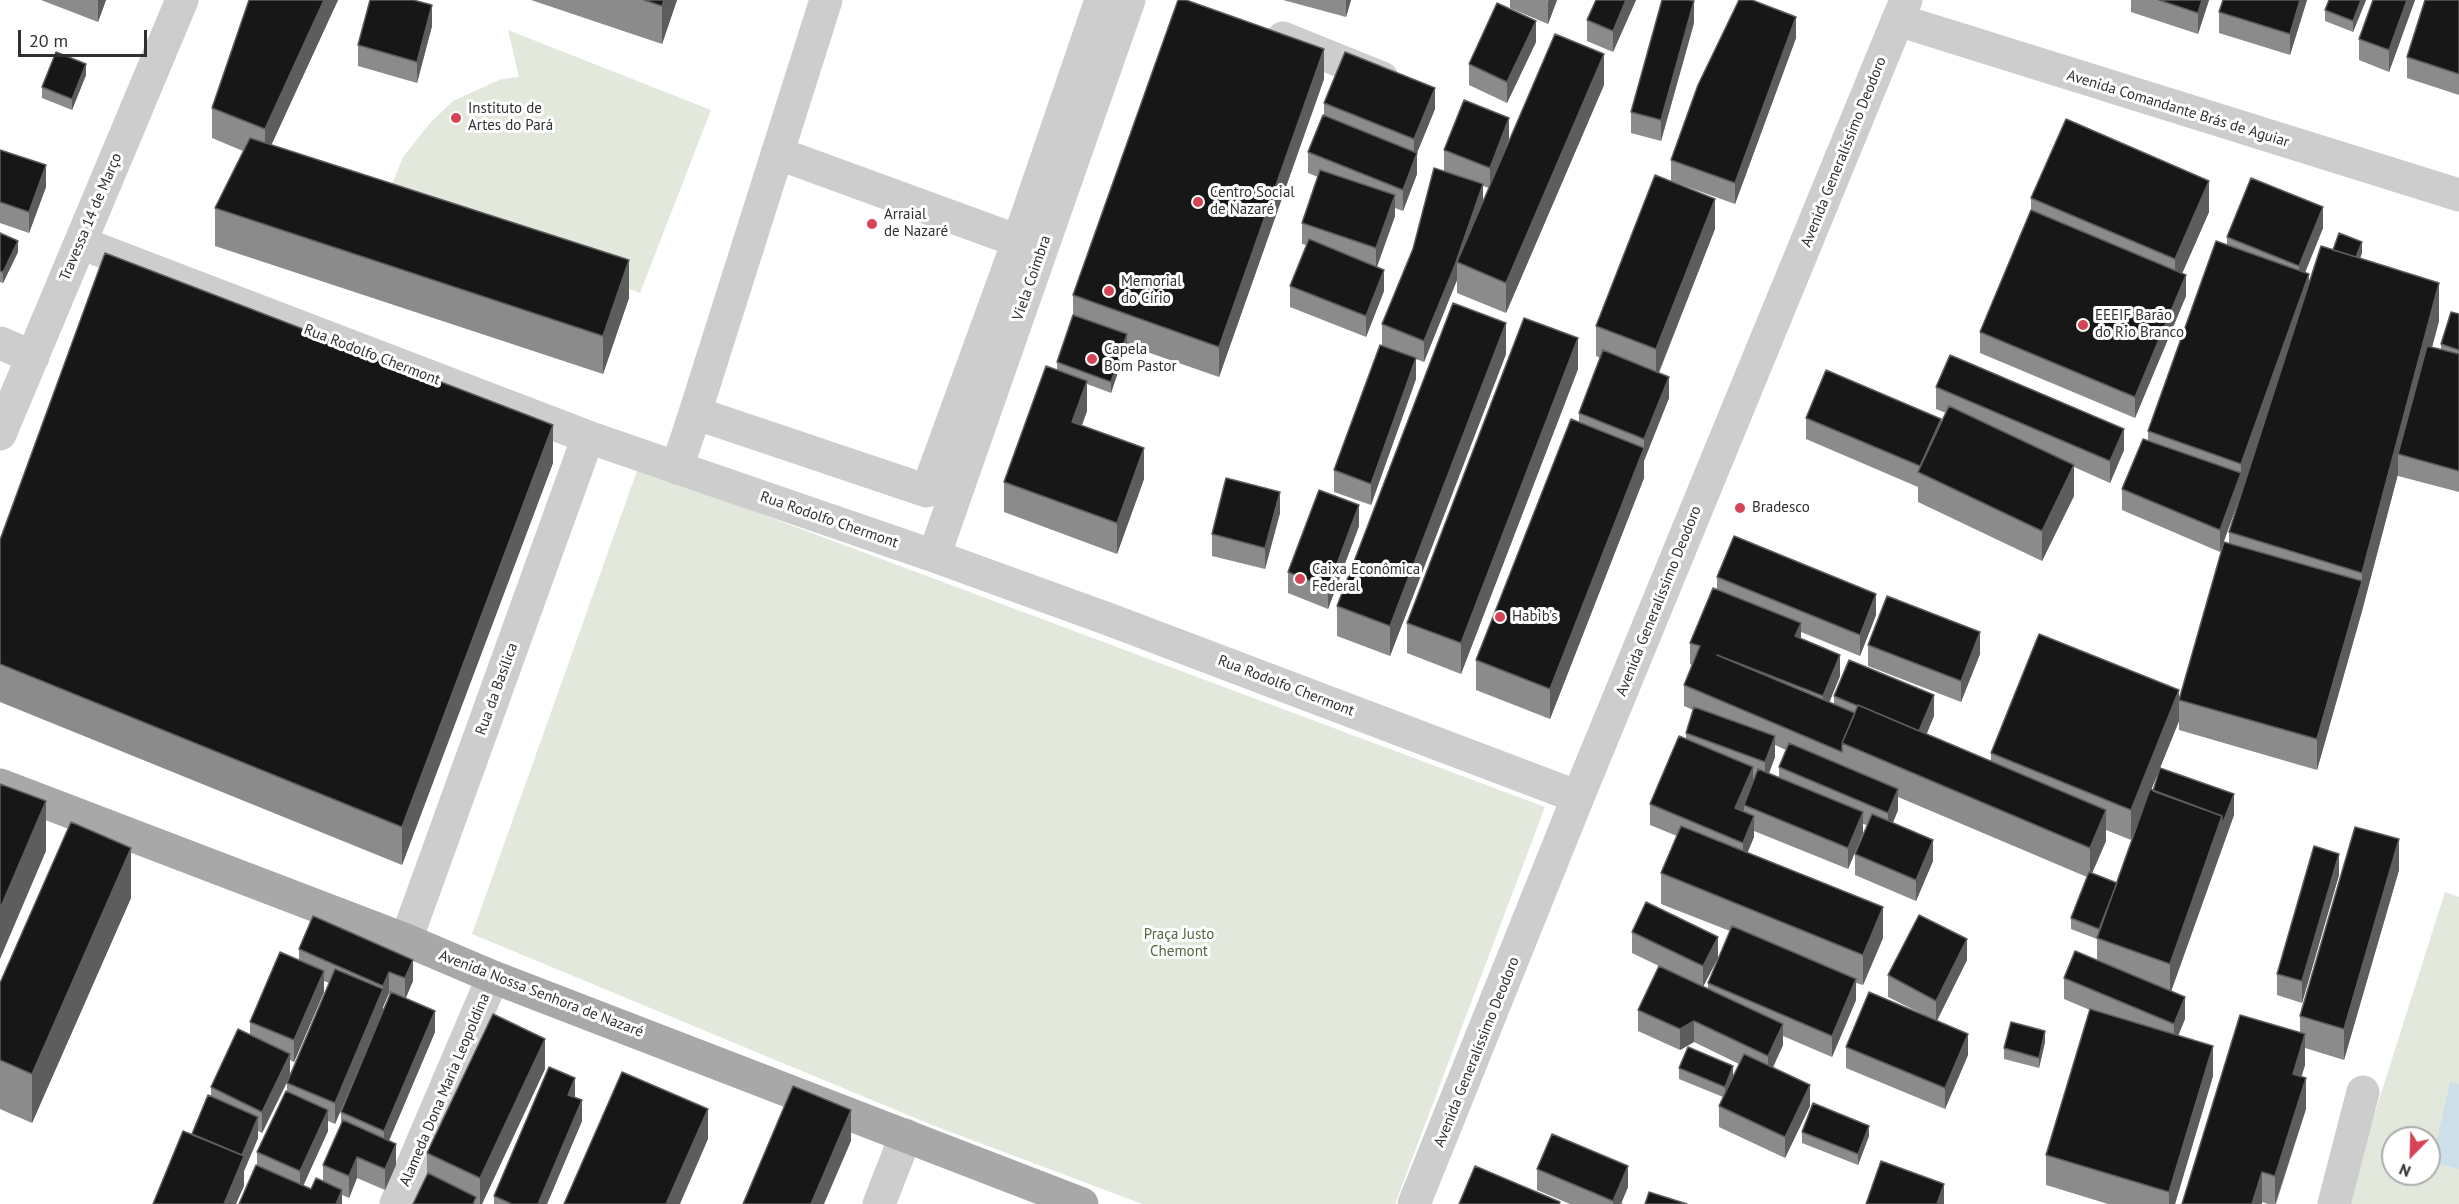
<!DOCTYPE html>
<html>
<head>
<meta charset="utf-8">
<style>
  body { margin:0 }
  #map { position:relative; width:2459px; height:1204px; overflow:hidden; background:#fff; font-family:"PT Sans",sans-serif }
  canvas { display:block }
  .north { position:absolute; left:2381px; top:1126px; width:60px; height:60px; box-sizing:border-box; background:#fff; border:2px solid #acacac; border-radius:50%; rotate:203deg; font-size:16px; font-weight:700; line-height:24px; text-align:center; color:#303030 }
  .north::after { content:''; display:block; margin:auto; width:21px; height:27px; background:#d64354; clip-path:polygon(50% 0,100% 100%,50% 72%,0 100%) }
  .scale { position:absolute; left:18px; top:30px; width:129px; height:27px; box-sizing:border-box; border:3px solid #303030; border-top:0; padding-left:8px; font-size:18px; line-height:21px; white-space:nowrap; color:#303030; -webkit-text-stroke:4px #fff; paint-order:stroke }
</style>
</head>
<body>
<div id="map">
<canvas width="2459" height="1204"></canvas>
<div class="north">N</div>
<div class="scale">20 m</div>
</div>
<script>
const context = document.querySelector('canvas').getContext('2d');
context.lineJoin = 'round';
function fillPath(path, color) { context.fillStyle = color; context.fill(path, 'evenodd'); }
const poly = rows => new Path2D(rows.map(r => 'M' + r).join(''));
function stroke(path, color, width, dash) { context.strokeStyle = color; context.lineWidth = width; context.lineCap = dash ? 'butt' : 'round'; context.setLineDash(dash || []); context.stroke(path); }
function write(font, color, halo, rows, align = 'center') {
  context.font = font + ' "PT Sans",sans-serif'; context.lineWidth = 6; context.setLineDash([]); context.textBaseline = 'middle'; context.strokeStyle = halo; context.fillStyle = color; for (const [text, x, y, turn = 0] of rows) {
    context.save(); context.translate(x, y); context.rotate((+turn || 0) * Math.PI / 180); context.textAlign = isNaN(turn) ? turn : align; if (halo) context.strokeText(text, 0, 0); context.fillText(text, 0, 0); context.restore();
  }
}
fillPath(poly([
  [508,30,711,110,640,293,582,271,384,204,403,157,430,123,453,101,501,79,519,77],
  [638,468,1545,807,1395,1204,1142,1204,932,1125,472,934],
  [2445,892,2459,897,2459,1204,2346,1204],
  [2393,1138,2429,1138,2429,1174,2393,1174]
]), '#e3e8dc');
fillPath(poly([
  [2450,1082,2459,1084,2459,1169,2432,1162]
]), '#cddfe9');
stroke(poly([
  [1898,20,2459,195],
  [1283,38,1382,78],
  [777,153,1040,249],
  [81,243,588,437,934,556,1108,619,1578,797],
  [0,343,33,357],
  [695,413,826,0],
  [0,434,182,0],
  [677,468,695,413,927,491,1018,242,1101,0],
  [934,556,1129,0],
  [406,940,588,437],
  [396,1204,493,977],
  [879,1204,906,1135],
  [1414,1204,1578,797,1906,0],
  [2334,1204,2363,1092]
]), '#cdcdcd', 33);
stroke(poly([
  [0,785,406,940,493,977,1082,1204]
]), '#a8a8a8', 33);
fillPath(poly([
  [41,0,106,0,98,22],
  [249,0,338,0,271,145,629,298,603,374,215,246,215,208,243,151,212,138,212,108],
  [531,0,677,0,662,44],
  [1283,0,1351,0,1346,17],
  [1510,0,1557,0,1548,24,1510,8],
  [1596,0,1636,0,1613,52,1587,41,1587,20],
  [2131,0,2209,0,2198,34,2131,12],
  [2307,0,2290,55,2219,33,2219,12],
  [2329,0,2366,0,2353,32,2325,21,2325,10],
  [2373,0,2415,0,2389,72,2359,60,2359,39],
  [2459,0,2459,95,2407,78,2407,57],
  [1694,23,1661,141,1631,133,1631,112],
  [432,26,417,83,358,66,358,45],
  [1796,38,1735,204,1671,181,1671,160],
  [1536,42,1507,103,1469,85,1469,64],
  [86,75,72,110,42,98,42,87],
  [1324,79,1219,377,1127,345,1111,393,1087,384,1087,411,1082,425,1144,479,1117,554,1004,512,1004,482,1057,370,1057,362,1073,315,1073,295],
  [1604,85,1506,313,1457,293,1457,280,1424,362,1416,359,1416,379,1371,505,1334,492,1334,470,1382,345,1382,324,1444,171,1444,150,1509,139,1500,163],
  [1483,186,1489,188,1483,203],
  [1324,103,1435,109,1417,153,1417,174,1403,211,1395,208,1395,216,1377,267,1384,291,1366,337,1290,307,1290,286,1306,245,1302,244,1302,223,1318,177,1308,173,1308,152,1324,116],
  [0,150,46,187,29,233,0,223],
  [2031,198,2209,212,2182,273,2186,296,2135,418,1980,353,1980,332,2031,210],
  [2323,228,2305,273,2309,285,2333,250,2362,253,2360,258,2439,321,2432,347,2441,350,2441,344,2459,314,2459,492,2398,476,2398,474,2362,611,2317,770,2179,730,2179,721,2151,790,2234,815,2171,992,2185,1019,2178,1035,2213,1076,2175,1204,2108,1204,2046,1185,2046,1155,2090,1010,2064,999,2064,978,2097,960,2097,939,2071,929,2071,918,2087,877,1898,797,1898,810,1893,823,1933,861,1916,901,1855,875,1855,854,1867,825,1863,824,1863,833,1848,869,1754,831,1754,837,1747,852,1883,938,1863,985,1856,983,1856,1000,1832,1057,1783,1036,1783,1045,1773,1068,1810,1106,1785,1158,1719,1127,1719,1106,1723,1097,1679,1079,1679,1068,1733,1076,1739,1064,1694,1042,1680,1050,1638,1031,1638,1010,1659,966,1632,953,1632,932,1718,958,1703,986,1708,988,1708,983,1730,931,1661,904,1661,873,1677,836,1650,825,1650,804,1686,739,1686,733,1693,710,1684,706,1684,685,1692,665,1690,664,1690,643,1717,589,1717,577,1876,615,1860,656,1801,632,1801,639,1840,676,1829,702,1834,704,1834,696,1934,716,1926,734,1991,762,1991,753,2179,699,2229,543,2229,532,2244,485,2220,552,2122,510,2122,489,2148,441,2148,431,2227,245,2227,237],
  [1775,745,1786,750,1779,767,1779,778,1769,774,1775,757],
  [2138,822,2117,883,2092,873,2106,841,2106,830,2131,840],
  [1715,229,1659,373,1669,398,1644,460,1644,478,1550,719,1476,690,1476,660,1579,422,1579,413,1600,358,1596,356,1596,326],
  [0,233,18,252,3,283,0,282],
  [1506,354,1390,656,1337,636,1337,606],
  [1578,369,1461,674,1407,653,1407,623],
  [1936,387,2124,450,2110,483,2074,467,2074,496,2042,561,1918,502,1918,487,1806,439,1806,418,1941,424,1946,413,1936,409],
  [553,463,402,865,0,702,0,540],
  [1280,513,1265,569,1212,556,1212,534],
  [1359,526,1328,609,1288,593,1288,572],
  [1868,645,1980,654,1961,702,1868,666],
  [2399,870,2344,1060,2305,1048,2305,1065,2301,1077,2306,1109,2276,1204,2268,1204,2262,1202,2262,1204,2182,1204,2300,1033,2300,1016],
  [2339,875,2302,1003,2277,995,2277,974],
  [131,898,32,1123,0,1109,0,983],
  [313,916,413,981,405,998,435,1032,389,1141,396,1165,385,1190,357,1178,349,1198,342,1195,342,1204,257,1166,257,1152,287,1091,287,1083,262,1133,258,1131,258,1138,244,1171,244,1186,192,1134,211,1096,211,1087,250,1034,250,1022,299,960,299,949],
  [324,981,329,983,290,1074,290,1060,294,1062,324,992],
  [389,993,390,994,341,1112,341,1125,323,1165,323,1181,311,1189,303,1185,328,1131,328,1121,335,1124,383,1011,383,1007],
  [1967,960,1937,1021,1968,1055,1945,1109,1846,1068,1846,1047,1922,1014,1888,997,1888,975],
  [2045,1042,2039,1068,2004,1059,2004,1048],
  [545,1069,482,1204,413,1204,427,1174,427,1153],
  [575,1098,582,1121,547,1204,494,1204,494,1196],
  [1802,1132,1869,1136,1858,1165,1802,1143],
  [1537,1169,1628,1187,1621,1203,1624,1204,1570,1204,1537,1190]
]), '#8b8b8b');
fillPath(poly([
  [98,0,106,0,98,22],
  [324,0,338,0,265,159,265,129],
  [664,0,677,0,662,44,662,6],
  [1346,0,1351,0,1346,17],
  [1549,0,1557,0,1548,24,1548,2],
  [1626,0,1636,0,1613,52,1613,31],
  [2202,0,2209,0,2198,34,2198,13],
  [2300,0,2307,0,2290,55,2290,34],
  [2361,0,2366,0,2353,32,2353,21],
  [2407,0,2415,0,2389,72,2389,50],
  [1694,1,1694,23,1661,141,1661,120],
  [432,5,432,26,417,83,417,62],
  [1796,17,1796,38,1735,204,1735,183],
  [1536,21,1536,42,1507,103,1507,82],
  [1324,49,1324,79,1219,377,1219,347],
  [1604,54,1604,85,1506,313,1506,283],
  [86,64,86,75,72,110,72,99],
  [1435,88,1435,109,1414,160,1414,139],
  [1509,118,1509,139,1490,189,1490,168],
  [1417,153,1417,174,1403,211,1403,190],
  [46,165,46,187,29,233,29,212],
  [2209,181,2209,212,2175,290,2175,259],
  [1483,184,1483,205,1457,262,1457,280,1424,362,1424,341],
  [1395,195,1395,216,1376,269,1376,248],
  [1715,199,1715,229,1656,379,1656,349],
  [2323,207,2323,228,2299,287,2299,266],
  [18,241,18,252,3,283,3,272],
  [2362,242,2362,253,2348,289,2348,278],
  [629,260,629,298,603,374,603,336],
  [1384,270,1384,291,1366,337,1366,316],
  [2309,274,2309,305,2241,494,2241,464],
  [2186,275,2186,296,2135,418,2135,397],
  [2439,283,2439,321,2403,456,2398,454,2398,474,2362,611,2317,770,2317,739,2362,581,2362,573],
  [1506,323,1506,354,1390,656,1390,626],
  [1127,334,1127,345,1111,393,1111,382],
  [1578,338,1578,369,1461,674,1461,643],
  [1416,358,1416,379,1371,505,1371,484],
  [1669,377,1669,398,1644,461,1644,439],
  [1087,381,1087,411,1072,452,1072,422],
  [1941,419,1941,440,1920,466],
  [553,425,553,463,402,865,402,827],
  [2124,429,2124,450,2110,483,2110,461],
  [1144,448,1144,479,1117,554,1117,523],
  [1644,448,1644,478,1550,719,1550,689],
  [2074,465,2074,496,2042,561,2042,531],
  [2241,473,2241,494,2220,552,2220,530],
  [1280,492,1280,513,1265,569,1265,548],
  [1359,505,1359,526,1328,609,1328,588],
  [1876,594,1876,615,1860,656,1860,635],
  [1801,623,1801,644,1795,636],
  [1980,632,1980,654,1961,702,1961,681],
  [1840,655,1840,676,1823,718,1823,696],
  [2179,690,2179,721,2131,840,2131,810],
  [1934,695,1934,716,1919,753,1919,732],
  [1775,736,1775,757,1765,783,1765,762],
  [1753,767,1753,788,1744,805,1744,810,1735,829,1735,808],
  [1898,789,1898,810,1888,834,1888,813],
  [2234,794,2234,815,2170,994,2170,964,2222,816],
  [46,801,46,851,0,959,0,909],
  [2106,810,2106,841,2090,878,2090,848],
  [1863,812,1863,833,1848,869,1848,848],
  [1754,816,1754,837,1743,864,1743,843],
  [2399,839,2399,870,2344,1060,2344,1029],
  [1933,840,1933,861,1916,901,1916,880],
  [131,848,131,898,32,1123,32,1074],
  [2339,854,2339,875,2302,1003,2302,981],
  [1883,907,1883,938,1863,985,1863,955],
  [1718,937,1718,958,1703,987,1703,966],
  [1967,939,1967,960,1936,1022,1936,1001],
  [413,960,413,981,405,1000,405,978],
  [324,971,324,992,294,1062,294,1040],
  [389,972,389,993,383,1007,383,986],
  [1856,979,1856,1000,1832,1057,1832,1036],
  [383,989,383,1011,335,1124,335,1103],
  [2185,997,2185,1019,2174,1046,2174,1024],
  [435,1011,435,1032,384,1152,384,1131],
  [1694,1021,1694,1042,1680,1050,1680,1029],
  [1783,1024,1783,1045,1768,1077,1768,1056],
  [2045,1031,2045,1042,2039,1068,2039,1058],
  [1968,1034,1968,1055,1945,1109,1945,1088],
  [2305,1034,2305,1065,2293,1105,2293,1074],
  [545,1039,545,1069,482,1204,480,1204,480,1178],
  [2213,1046,2213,1076,2175,1204,2169,1204,2169,1192],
  [290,1054,290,1075,262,1133,262,1112],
  [1733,1066,1733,1077,1725,1098,1725,1087],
  [575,1078,575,1099,568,1095],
  [2306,1078,2306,1109,2275,1204,2275,1176],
  [1810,1085,1810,1106,1785,1158,1785,1137],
  [582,1100,582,1121,547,1204,538,1204],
  [708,1109,708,1139,680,1204,666,1204],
  [328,1110,328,1131,300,1193,300,1171],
  [851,1110,851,1141,824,1204,811,1204],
  [258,1117,258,1138,244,1171,244,1186,236,1204,224,1204,241,1157],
  [1869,1126,1869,1136,1858,1165,1858,1154],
  [396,1144,396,1165,385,1190,385,1169],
  [357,1157,357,1178,349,1198,349,1176],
  [1628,1166,1628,1187,1621,1204,1613,1204,1613,1201],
  [2262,1172,2262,1204,2252,1204],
  [1944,1184,1944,1204,1937,1204],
  [342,1190,342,1204,336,1204]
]), '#5d5d5d');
const building = poly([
  [249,0,324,0,265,129,212,108,249,0],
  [370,0,413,0,432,5,417,62,358,45,370,0],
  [644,0,664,0,662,6,644,0],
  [1178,0,1186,0,1324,49,1219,347,1073,295,1178,0],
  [1596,0,1626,0,1613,31,1587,20,1596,0],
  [1662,0,1689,0,1694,1,1661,120,1631,112,1662,0],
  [1739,0,1752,0,1796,17,1735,183,1671,160,1698,85,1739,0],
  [2159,0,2202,0,2198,13,2159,0],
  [2223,0,2300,0,2290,34,2219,12,2223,0],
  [2329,0,2361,0,2353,21,2325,10,2329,0],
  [2373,0,2407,0,2389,50,2359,39,2373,0],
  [2425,0,2459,0,2459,74,2407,57,2425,0],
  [1497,3,1536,21,1507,82,1469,64,1497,3],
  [1555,34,1604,54,1506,283,1457,262,1555,34],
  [56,52,86,64,72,99,42,87,56,52],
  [1345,52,1435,88,1414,139,1324,103,1345,52],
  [1464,100,1509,118,1490,168,1444,150,1464,100],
  [1323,115,1417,153,1403,190,1308,152,1323,115],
  [2066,119,2209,181,2175,259,2031,198,2066,119],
  [250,138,629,260,603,336,215,208,250,138],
  [0,150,46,165,29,212,0,202,0,150],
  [1434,168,1483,184,1455,265,1424,341,1382,324,1413,249,1434,168],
  [1320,170,1395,195,1376,248,1302,223,1320,170],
  [1655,175,1715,199,1656,349,1596,326,1655,175],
  [2251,178,2323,207,2299,266,2227,237,2251,178],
  [2031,210,2186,275,2135,397,1980,332,2031,210],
  [0,233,18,241,3,272,0,271,0,233],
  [2339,233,2362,242,2356,257,2333,250,2339,233],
  [1309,239,1384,270,1366,316,1290,286,1309,239],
  [2216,241,2309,274,2241,464,2148,431,2216,241],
  [2321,246,2439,283,2362,573,2229,532,2321,246],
  [105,253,553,425,402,827,0,664,0,540,105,253],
  [1453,303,1506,323,1390,626,1337,606,1453,303],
  [2451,312,2459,314,2459,350,2441,344,2451,312],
  [1073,315,1127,334,1111,382,1057,362,1073,315],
  [1524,318,1578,338,1461,643,1407,623,1524,318],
  [1380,345,1416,358,1371,484,1334,470,1380,345],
  [2427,346,2459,354,2459,471,2398,454,2427,346],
  [1603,350,1669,377,1644,439,1579,413,1603,350],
  [1950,355,2124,429,2110,461,1936,387,1950,355],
  [1046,366,1087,381,1072,422,1144,448,1117,523,1004,482,1046,366],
  [1826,370,1941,419,1920,466,1806,418,1826,370],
  [1949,406,2074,465,2042,531,1918,472,1949,406],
  [1571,419,1644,448,1550,689,1476,660,1571,419],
  [2143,439,2241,473,2220,530,2122,489,2143,439],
  [1226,478,1280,492,1265,548,1212,534,1226,478],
  [1319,490,1359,505,1328,588,1288,572,1319,490],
  [1734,536,1876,594,1860,635,1717,577,1734,536],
  [2224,542,2362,581,2317,739,2179,700,2224,542],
  [1713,588,1801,623,1795,636,1840,655,1823,696,1717,655,1855,713,1842,743,1842,752,1684,685,1700,646,1690,643,1713,588],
  [1887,596,1980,632,1961,681,1868,645,1887,596],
  [2039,634,2179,690,2131,810,1991,753,2039,634],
  [1849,660,1934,695,1919,731,1858,705,1858,706,1834,696,1849,660],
  [1858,705,2106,810,2090,848,1842,743,1858,705],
  [1694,707,1775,736,1765,762,1686,733,1694,707],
  [1679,736,1753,767,1735,808,1754,816,1743,843,1650,804,1679,736],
  [1789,743,1898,789,1888,813,1779,767,1789,743],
  [2160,768,2234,794,2222,825,2222,816,2153,791,2160,768],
  [1758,769,1863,812,1848,848,1744,805,1758,769],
  [0,784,46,801,0,909,0,784],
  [2150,789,2222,816,2170,964,2097,938,2150,789],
  [1872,814,1933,840,1916,880,1855,854,1872,814],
  [71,822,131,848,32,1074,0,1060,0,983,71,822],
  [1681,826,1883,907,1863,955,1661,873,1681,826],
  [2355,827,2399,839,2344,1029,2300,1016,2355,827],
  [2314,846,2339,854,2302,981,2277,974,2314,846],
  [2089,872,2117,883,2099,929,2071,918,2089,872],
  [1646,902,1718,937,1703,966,1632,932,1646,902],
  [1919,915,1967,939,1936,1001,1888,975,1919,915],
  [313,916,413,960,405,978,389,972,383,986,299,949,313,916],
  [1732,926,1856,979,1832,1036,1708,983,1732,926],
  [2075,951,2185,997,2174,1024,2064,978,2075,951],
  [280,952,324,971,294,1040,250,1022,280,952],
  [1659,966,1783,1024,1768,1056,1694,1021,1680,1029,1638,1010,1659,966],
  [335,969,383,989,335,1103,287,1083,335,969],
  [391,992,435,1011,384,1131,341,1112,391,992],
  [1869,992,1968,1034,1945,1088,1846,1047,1869,992],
  [2090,1009,2213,1046,2169,1192,2046,1155,2090,1009],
  [493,1014,545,1039,480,1178,427,1153,493,1014],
  [2240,1015,2305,1034,2293,1074,2306,1078,2275,1176,2262,1172,2252,1204,2182,1204,2240,1015],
  [2011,1022,2045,1031,2039,1058,2004,1048,2011,1022],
  [238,1029,290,1054,262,1112,211,1087,238,1029],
  [1688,1047,1733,1066,1725,1087,1679,1068,1688,1047],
  [1744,1054,1810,1085,1785,1137,1719,1106,1744,1054],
  [549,1067,575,1078,568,1095,582,1100,538,1204,512,1204,494,1196,549,1067],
  [622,1072,708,1109,666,1204,564,1204,622,1072],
  [793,1086,851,1110,811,1204,743,1204,793,1086],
  [286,1091,328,1110,300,1171,257,1152,286,1091],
  [208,1095,258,1117,242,1155,192,1134,208,1095],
  [1813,1103,1869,1126,1858,1154,1802,1132,1813,1103],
  [343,1120,396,1144,385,1169,357,1157,349,1176,323,1165,343,1120],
  [183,1131,244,1156,224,1204,153,1204,183,1131],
  [1552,1134,1628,1166,1613,1201,1537,1169,1552,1134],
  [1881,1161,1944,1184,1937,1204,1866,1204,1881,1161],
  [256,1165,311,1189,316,1178,342,1190,336,1204,239,1204,256,1165],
  [1475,1166,1560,1202,1559,1204,1459,1204,1475,1166],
  [428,1173,476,1197,473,1204,413,1204,428,1173],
  [1649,1192,1687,1204,1645,1204,1649,1192]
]);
fillPath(building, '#171717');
stroke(building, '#5d5d5d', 1.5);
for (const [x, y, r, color] of [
  [456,118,6,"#d64354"],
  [1198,202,6,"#d64354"],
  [872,224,6,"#d64354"],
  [1109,291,6,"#d64354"],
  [2083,325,6,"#d64354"],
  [1092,359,6,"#d64354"],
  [1740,508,6,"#d64354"],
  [1300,579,6,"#d64354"],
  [1500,617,6,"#d64354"]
]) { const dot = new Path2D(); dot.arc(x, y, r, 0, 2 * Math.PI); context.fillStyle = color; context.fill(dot); stroke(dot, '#fff', 2); }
write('15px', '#303030', '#fff', [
  ["Instituto de",468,109],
  ["Artes do Pará",468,126],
  ["Centro Social",1210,193],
  ["de Nazaré",1210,210],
  ["Arraial",884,215],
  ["de Nazaré",884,232],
  ["Memorial",1121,282],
  ["do Cirio",1121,299],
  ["EEEIF Barão",2095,316],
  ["do Rio Branco",2095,333],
  ["Capela",1104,350],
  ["Bom Pastor",1104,367],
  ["Bradesco",1752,508],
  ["Caixa Econômica",1312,570],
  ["Federal",1312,587],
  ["Habib's",1512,617]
], 'left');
write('15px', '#303030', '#fff', [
  ["Avenida Comandante Brás de Aguiar",2178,109,17],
  ["Avenida Generalíssimo Deodoro",1844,152,-68],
  ["Travessa 14 de Março",91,217,-67],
  ["Viela Coimbra",1032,278,-71],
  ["Rua Rodolfo Chermont",372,355,21],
  ["Rua Rodolfo Chermont",829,520,19],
  ["Avenida Generalíssimo Deodoro",1659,601,-68],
  ["Rua Rodolfo Chermont",1286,686,21],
  ["Rua da Basílica",497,689,-70],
  ["Avenida Nossa Senhora de Nazaré",541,994,21],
  ["Avenida Generalíssimo Deodoro",1477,1052,-68],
  ["Alameda Dona Maria Leopoldina",445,1090,-67]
]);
write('15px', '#546841', '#fff', [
  ["Praça Justo",1179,935],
  ["Chemont",1179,952]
]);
</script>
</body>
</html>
